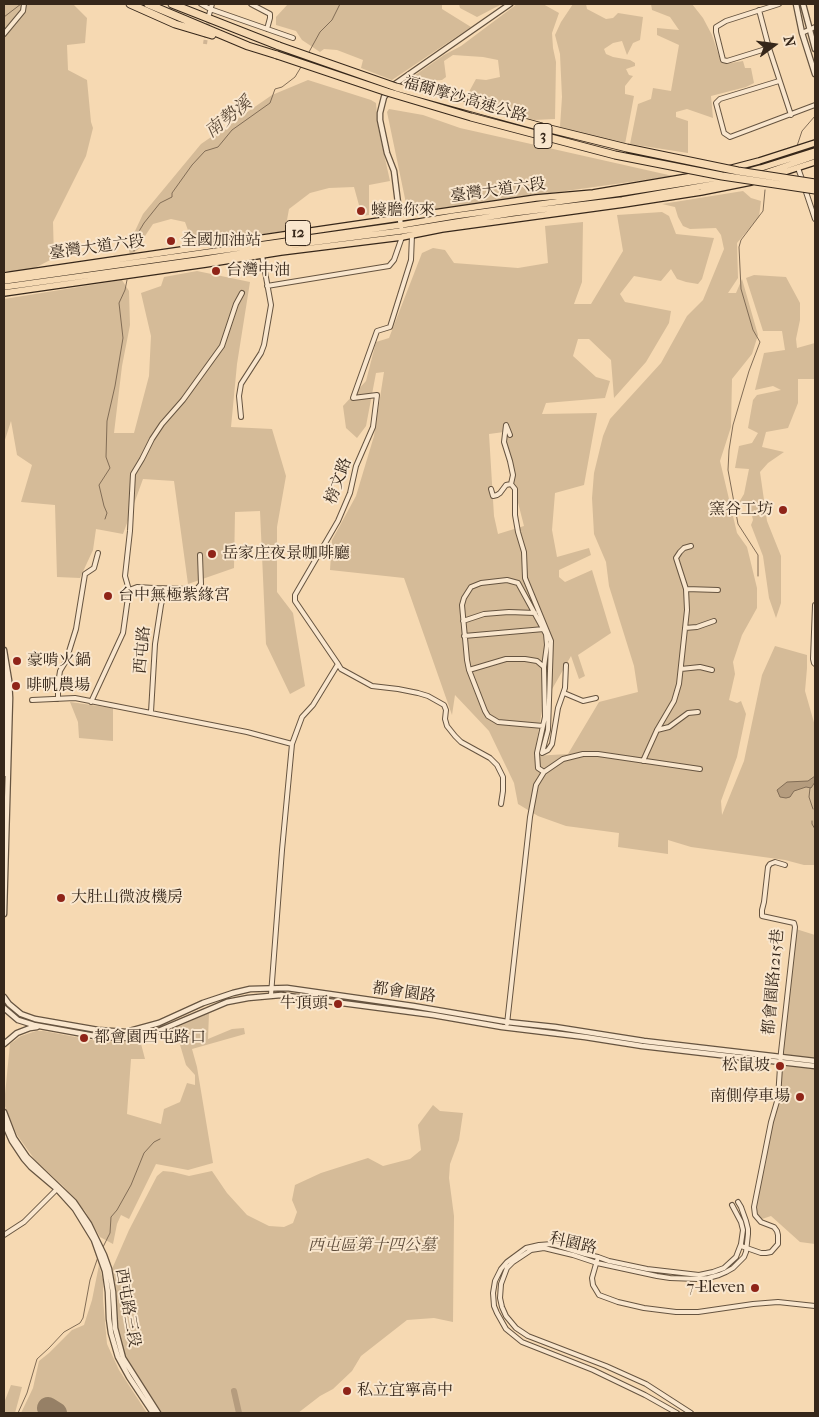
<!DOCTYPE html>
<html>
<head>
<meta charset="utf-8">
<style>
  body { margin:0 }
  #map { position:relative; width:819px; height:1417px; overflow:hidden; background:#f6d9b2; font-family:"IM FELL French Canon",serif }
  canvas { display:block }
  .frame { position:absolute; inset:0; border:5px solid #36271a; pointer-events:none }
  .north { position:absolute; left:749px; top:20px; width:50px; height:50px; -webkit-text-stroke:4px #f9e6cd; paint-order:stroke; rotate:76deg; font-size:14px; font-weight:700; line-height:20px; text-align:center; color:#36271a }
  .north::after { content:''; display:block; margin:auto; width:18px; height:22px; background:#36271a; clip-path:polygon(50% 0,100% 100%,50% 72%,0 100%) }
</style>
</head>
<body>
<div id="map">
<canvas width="819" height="1417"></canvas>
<div class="frame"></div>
<div class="north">N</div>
</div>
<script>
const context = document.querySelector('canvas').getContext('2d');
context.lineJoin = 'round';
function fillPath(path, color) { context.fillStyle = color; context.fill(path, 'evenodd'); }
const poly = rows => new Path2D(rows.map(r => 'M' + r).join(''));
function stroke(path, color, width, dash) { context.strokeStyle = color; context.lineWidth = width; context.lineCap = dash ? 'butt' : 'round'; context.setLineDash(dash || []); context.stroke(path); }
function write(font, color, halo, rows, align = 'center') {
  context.font = font + ' "IM FELL French Canon","Noto Serif TC",serif'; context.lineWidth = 4; context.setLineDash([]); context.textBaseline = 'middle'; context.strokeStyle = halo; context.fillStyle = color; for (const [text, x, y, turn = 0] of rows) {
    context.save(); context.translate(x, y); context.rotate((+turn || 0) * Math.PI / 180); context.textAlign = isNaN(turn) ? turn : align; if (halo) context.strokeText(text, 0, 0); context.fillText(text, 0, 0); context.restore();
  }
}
fillPath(poly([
  [4,4,73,4,87,18,85,43,67,45,68,70,87,80,91,122,93,128,86,156,53,222,54,258,29,271,4,271],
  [288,4,442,4,442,9,471,27,392,80,361,68,363,60,337,50,324,49,320,52,302,40,296,31,276,25,276,17],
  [459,4,502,4,477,17,460,8],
  [517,4,543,4,559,13,552,33,553,48,556,62,555,119,534,120,464,101,476,79,486,80,500,77,498,60,483,57,453,55,444,61,446,77,442,80,425,81,411,78,444,55,461,46],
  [573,4,586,4,587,9,606,19,613,18,618,13,643,17,640,40,633,43,627,55,622,41,613,43,604,49,606,54,613,57,630,60,635,63,635,66,626,69,629,75,633,76,625,86,625,94,634,96,625,144,560,127,562,97,560,54,555,35,561,22],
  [651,4,692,4,703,18,712,35,721,62,731,63,743,61,745,68,751,68,754,83,746,87,711,96,713,118,687,109,676,112,676,117,688,121,688,153,630,144,638,104,651,99,653,88,671,91,679,45,657,35,657,28,679,30,670,17,652,10],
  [308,80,371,100,376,103,378,127,390,181,369,185,369,215,362,216,354,187,329,188,310,193,289,209,285,231,193,244,185,222,171,219,153,224,145,236,140,248,130,255,128,246,143,214,201,144,272,95],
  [389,109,423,115,460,128,673,176,408,213,387,112],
  [743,191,751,198,761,201,759,217,737,243,738,278,728,293,736,293,742,279,758,335,752,354,732,379,731,427,720,461,737,533,747,547,757,588,757,608,742,635,733,662,735,674,729,700,737,703,741,701,746,714,737,757,721,801,722,815,744,761,762,675,775,646,807,655,807,668,805,691,815,726,815,865,804,865,785,860,691,847,668,840,668,854,618,847,619,833,566,826,538,816,518,804,514,783,489,731,455,695,452,715,404,578,330,570,332,540,356,496,374,436,384,372,376,373,366,426,357,438,346,428,343,406,366,381,376,342,389,338,422,253,433,248,445,250,454,263,518,268,548,263,545,226,583,222,582,282,574,304,591,304,623,251,617,215,662,212,669,216,676,234,714,238,702,279,698,284,686,282,677,279,671,269,661,281,634,276,620,294,625,302,671,311,669,323,646,362,614,398,611,360,589,339,578,339,573,356,596,377,610,381,605,398,546,403,542,414,597,413,584,485,555,493,552,530,557,557,589,548,591,555,559,570,559,577,565,582,592,570,611,633,578,655,585,676,579,679,571,656,543,705,534,756,568,754,599,702,638,692,634,666,609,586,606,562,594,534,592,498,594,473,603,436,610,419,661,363,687,316,703,300,724,249,721,235,716,228,690,229,683,226,678,217,675,207,662,204],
  [504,432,510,454,515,491,524,526,498,534,494,516,489,434],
  [197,271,250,282,237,364,231,427,272,429,286,476,277,527,277,592,293,613,305,686,290,694,266,644,260,511,235,512,234,568,188,584,174,481,143,479,123,534,96,529,93,550,80,578,57,577,55,505,21,502,32,465,17,455,11,421,4,443,4,299,122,280,129,291,130,325,122,366,114,433,134,433,149,376,151,336,141,293,161,286,164,277],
  [754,275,786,277,800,303,800,320,796,339,797,348,815,343,815,379,798,379,798,403,788,428,766,432,762,447,784,452,768,463,760,472,767,521,781,556,781,603,776,618,769,598,763,556,751,525,753,520,750,507,738,504,744,494,749,469,735,468,739,446,752,443,758,433,748,428,753,400,757,395,781,390,773,386,755,390,764,353,785,350,782,331,763,331,746,278],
  [70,702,113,708,113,741,79,738,78,722],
  [796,929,815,935,815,1244,800,1242,771,1216,762,1219,757,1214,756,1208,766,1161,772,1122,779,1097,782,1054],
  [209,1013,208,1039,232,1029,244,1028,245,1034,192,1049,197,1067,213,1163,188,1170,156,1164,129,1219,121,1215,117,1224,113,1244,100,1237,85,1211,63,1186,35,1160,17,1135,4,1104,10,1044,21,1036,36,1031,44,1031,97,1041,127,1042,140,1040,145,1059,131,1059,127,1114,161,1124,164,1109,180,1102,187,1083,195,1085,195,1075,186,1065,175,1028],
  [433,1105,440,1111,463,1113,459,1140,450,1164,449,1178,454,1216,453,1322,434,1318,407,1320,361,1356,352,1371,333,1389,320,1396,298,1413,162,1413,125,1355,117,1325,115,1287,112,1269,129,1230,157,1176,163,1171,173,1172,189,1176,212,1171,227,1193,247,1215,269,1226,284,1227,293,1223,297,1212,292,1200,295,1185,321,1173,368,1158,383,1166,410,1159,421,1150,418,1125],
  [99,1265,103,1280,103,1300,107,1344,119,1370,147,1413,21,1413,33,1388,39,1361,49,1353,72,1330,84,1325,92,1300],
  [11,1385,22,1387,15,1413,4,1413,4,1403]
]), '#d5bb98');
const water = poly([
  [815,776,815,782,811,788,806,787,794,791,790,797,786,798,780,797,777,790,787,782,808,781,815,776]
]);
fillPath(water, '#b59c7e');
stroke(water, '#826d56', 1);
stroke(poly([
  [4,17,21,4],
  [309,52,320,32,332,20,340,4],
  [797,146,802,131,815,116],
  [134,251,138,233,144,223,160,203,172,197,172,193,192,165,205,151,218,147,232,130,270,103,275,89,282,87,295,77,301,67],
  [105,519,107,513,104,506,99,485,110,468,106,457,107,421,115,386,123,338,119,303,125,290,127,280],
  [758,576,758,555,738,524,728,470,729,450,733,425,749,371,760,342,753,330,741,289,739,247,741,240,763,211,765,190],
  [810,788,809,797,813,809],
  [812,821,812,824,815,829],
  [103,1247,110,1233,111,1217,117,1210,131,1185,144,1153,154,1142,160,1139],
  [18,1413,27,1393,37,1359,49,1348,64,1332,80,1323,83,1318,90,1280,98,1257]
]), '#826d56', 1);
stroke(poly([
  [234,1391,239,1413]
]), '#b59c7e', 6);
stroke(poly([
  [48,1408,56,1413]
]), '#968066', 22);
stroke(poly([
  [205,44,209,17]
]), '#d0b594', 4, [4, 2]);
const minor = poly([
  [201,4,210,9,293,38],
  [251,4,270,14,270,18,267,29],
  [759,10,769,48,791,115],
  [209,15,212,4],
  [802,33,815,27],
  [4,34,23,11,24,4],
  [769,48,727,61,723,60,716,32,716,27,726,21,779,4],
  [779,81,720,99,716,103,724,133,730,137,815,105],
  [798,168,803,182],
  [805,189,815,219],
  [267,286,389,266,394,260,402,237],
  [241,417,239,396,241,384,261,353,264,345,271,305,262,255],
  [510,435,506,425,504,442,510,461,513,475,511,484,515,489,515,515,518,532,524,552,525,578,551,641,548,730,542,753,548,750,552,744,558,708,565,688,566,665],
  [491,489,493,496,497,495,500,493,506,485,511,484],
  [686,589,718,590],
  [129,590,137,587,154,588],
  [815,605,813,659,814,663,815,664],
  [463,621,484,614,509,612,535,613],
  [685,628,697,627,714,621],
  [464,636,544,629],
  [338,664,341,669,372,686,398,689,418,693,428,696,444,705,446,710,445,719,447,726,455,736,461,742,490,758,497,765,503,777,503,791,501,804],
  [681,669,700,667,712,670],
  [469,670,506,659,525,659,537,661,544,667],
  [564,693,583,701,596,698],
  [58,699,58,684,60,671,66,661,76,629,85,574,94,568,98,553],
  [32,700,75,698,247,732,292,744,282,850,271,995],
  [91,702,123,633,129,590,125,576,130,531,133,474,142,459,152,439,162,424,183,400,222,346,236,304,242,293],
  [151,712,155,644,161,605,165,590,154,588,190,589,196,590,201,584,200,555],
  [543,726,498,722,488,716,485,711,469,670,467,660,462,605,464,598,471,587,481,583,507,580,518,583,546,634,547,645,544,667,545,717,537,753,538,768,544,772],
  [657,730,669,727,688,713,698,712],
  [292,744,302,717,313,705,338,664,295,601,295,595,338,521,350,493,356,466,373,427,377,395,353,398,377,331,390,327,411,260,412,235],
  [643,761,657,730,674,701,679,684,687,610,686,589,676,558,680,552,684,548,691,546],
  [507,1024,530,817,536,785,544,772,563,759,583,754,598,754,700,769],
  [4,1235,24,1222,58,1188],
  [741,1246,761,1253,766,1253,771,1252,778,1244,778,1235,777,1231,774,1227,761,1222,755,1215,754,1207,771,1122,778,1098,781,1052,795,927,794,923,762,916,762,910,764,902,768,867,770,864,775,862,785,865],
  [598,1257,592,1278,593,1285,599,1295,618,1302,644,1308,676,1312,698,1312,753,1304,778,1302,815,1306],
  [677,1413,645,1395,593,1370,522,1342,506,1329,497,1313,494,1306,493,1293,495,1281,501,1269,507,1262,526,1248,539,1245,552,1244,585,1254,598,1257,609,1261,647,1269,699,1275,713,1272,724,1268,736,1257,741,1244,743,1230,741,1222,732,1205],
  [691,1413,646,1384,606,1366,528,1336,516,1328,506,1316,502,1307,500,1298,501,1284,507,1268,513,1262,531,1250,544,1248,573,1255,597,1263,657,1276,670,1278,698,1279,708,1278,719,1275,726,1272,733,1268,744,1257,746,1252,748,1234,748,1229,746,1221,741,1207,738,1202]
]);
const tertiary = poly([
  [796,4,802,33,815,74],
  [803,4,815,49],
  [401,227,394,171,387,153,380,120,380,113,384,97,395,84,510,4],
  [4,650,9,680,10,698,4,914],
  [4,668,6,698,4,774],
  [4,997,9,1004,21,1014,35,1019,98,1030,126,1032,159,1023,203,1003,233,993,250,989,287,988,413,1006,507,1022,555,1027,644,1041,815,1061],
  [4,1008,18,1020,34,1025,100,1037,129,1038,156,1032,227,1002,248,998,281,995,433,1015,502,1027,585,1037,642,1046,815,1066],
  [4,1044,17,1033,30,1028,37,1027],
  [4,1112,14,1138,27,1157,74,1202,89,1224,104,1255,109,1269,113,1292,115,1328,123,1358,158,1413],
  [4,1123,12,1141,24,1159,31,1167,57,1189,75,1209,94,1240,105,1271,108,1292,109,1319,111,1333,118,1357,129,1377,153,1413]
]);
const primary = poly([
  [772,176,815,162],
  [4,276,536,198,593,193,717,172,759,161,815,143],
  [4,281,401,225,454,216,621,193,735,175,761,168,815,151],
  [4,287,205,259,292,245,401,231,513,213,622,200,737,180,762,174,815,156],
  [4,293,206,264,281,252,402,237,442,229,624,204,701,192,751,182]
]);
const motorway = poly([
  [130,4,175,24,212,35],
  [148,4,248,46,277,55],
  [172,4,279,46]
]);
stroke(minor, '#665440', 6);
stroke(tertiary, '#665440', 7);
stroke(primary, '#36271a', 8);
stroke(motorway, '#36271a', 9);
stroke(minor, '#f9e6cd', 4);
stroke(tertiary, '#f9e6cd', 4.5);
stroke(primary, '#f6d9b2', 5.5);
stroke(motorway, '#f6d9b2', 7);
const motorwayBridge = poly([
  [279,46,396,87,542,127,627,148,738,171,815,183],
  [277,55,387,92,471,117,615,155,722,176,815,190]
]);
stroke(motorwayBridge, '#36271a', 9, []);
stroke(motorwayBridge, '#f6d9b2', 7);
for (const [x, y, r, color] of [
  [361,211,5,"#8f2418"],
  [171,241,5,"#8f2418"],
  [216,271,5,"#8f2418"],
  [783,510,5,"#8f2418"],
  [212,554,5,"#8f2418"],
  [108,596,5,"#8f2418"],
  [17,661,5,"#8f2418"],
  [16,686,5,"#8f2418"],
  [61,898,5,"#8f2418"],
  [338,1004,5,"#8f2418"],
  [84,1038,5,"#8f2418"],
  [780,1066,5,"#8f2418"],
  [800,1097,5,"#8f2418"],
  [755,1288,5,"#8f2418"],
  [347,1391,5,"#8f2418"]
]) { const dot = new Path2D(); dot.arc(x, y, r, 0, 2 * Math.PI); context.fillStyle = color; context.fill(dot); stroke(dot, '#f9e6cd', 2); }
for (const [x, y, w] of [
  [543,136,18],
  [298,233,25]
]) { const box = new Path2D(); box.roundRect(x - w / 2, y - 12.5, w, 25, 4); context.fillStyle = '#f9e6cd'; context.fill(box); stroke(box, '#36271a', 1); }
write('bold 15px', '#36271a', null, [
  ["3",543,136],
  ["12",298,233]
]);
write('16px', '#36271a', '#f9e6cd', [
  ["福爾摩沙高速公路",465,100,16],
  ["臺灣大道六段",498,191,-8],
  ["臺灣大道六段",97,248,-8],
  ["榜文路",339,481,-70],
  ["西屯路",143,650,-85],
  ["都會園路1215巷",774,982,-85],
  ["都會園路",404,993,8],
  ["科園路",573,1244,13],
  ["西屯路三段",127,1308,80]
]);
write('16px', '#36271a', '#f9e6cd', [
  ["蠔膽你來",371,211],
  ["全國加油站",181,241],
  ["台灣中油",226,271],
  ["窯谷工坊",773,510,"right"],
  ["岳家庄夜景咖啡廳",222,554],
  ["台中無極紫緣宮",118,596],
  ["豪啃火鍋",27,661],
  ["啡帆農場",26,686],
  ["大肚山微波機房",71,898],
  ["牛頂頭",328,1004,"right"],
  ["都會園西屯路口",94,1038],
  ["松鼠坡",770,1066,"right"],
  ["南側停車場",790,1097,"right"],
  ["7-Eleven",745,1288,"right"],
  ["私立宜寧高中",357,1391]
], 'left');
write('italic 16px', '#5e4c3a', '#f9e6cd', [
  ["西屯區第十四公墓",372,1246]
]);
write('italic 18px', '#5c4a38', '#f9e6cd', [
  ["南勢溪",229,118,-38]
]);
</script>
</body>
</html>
